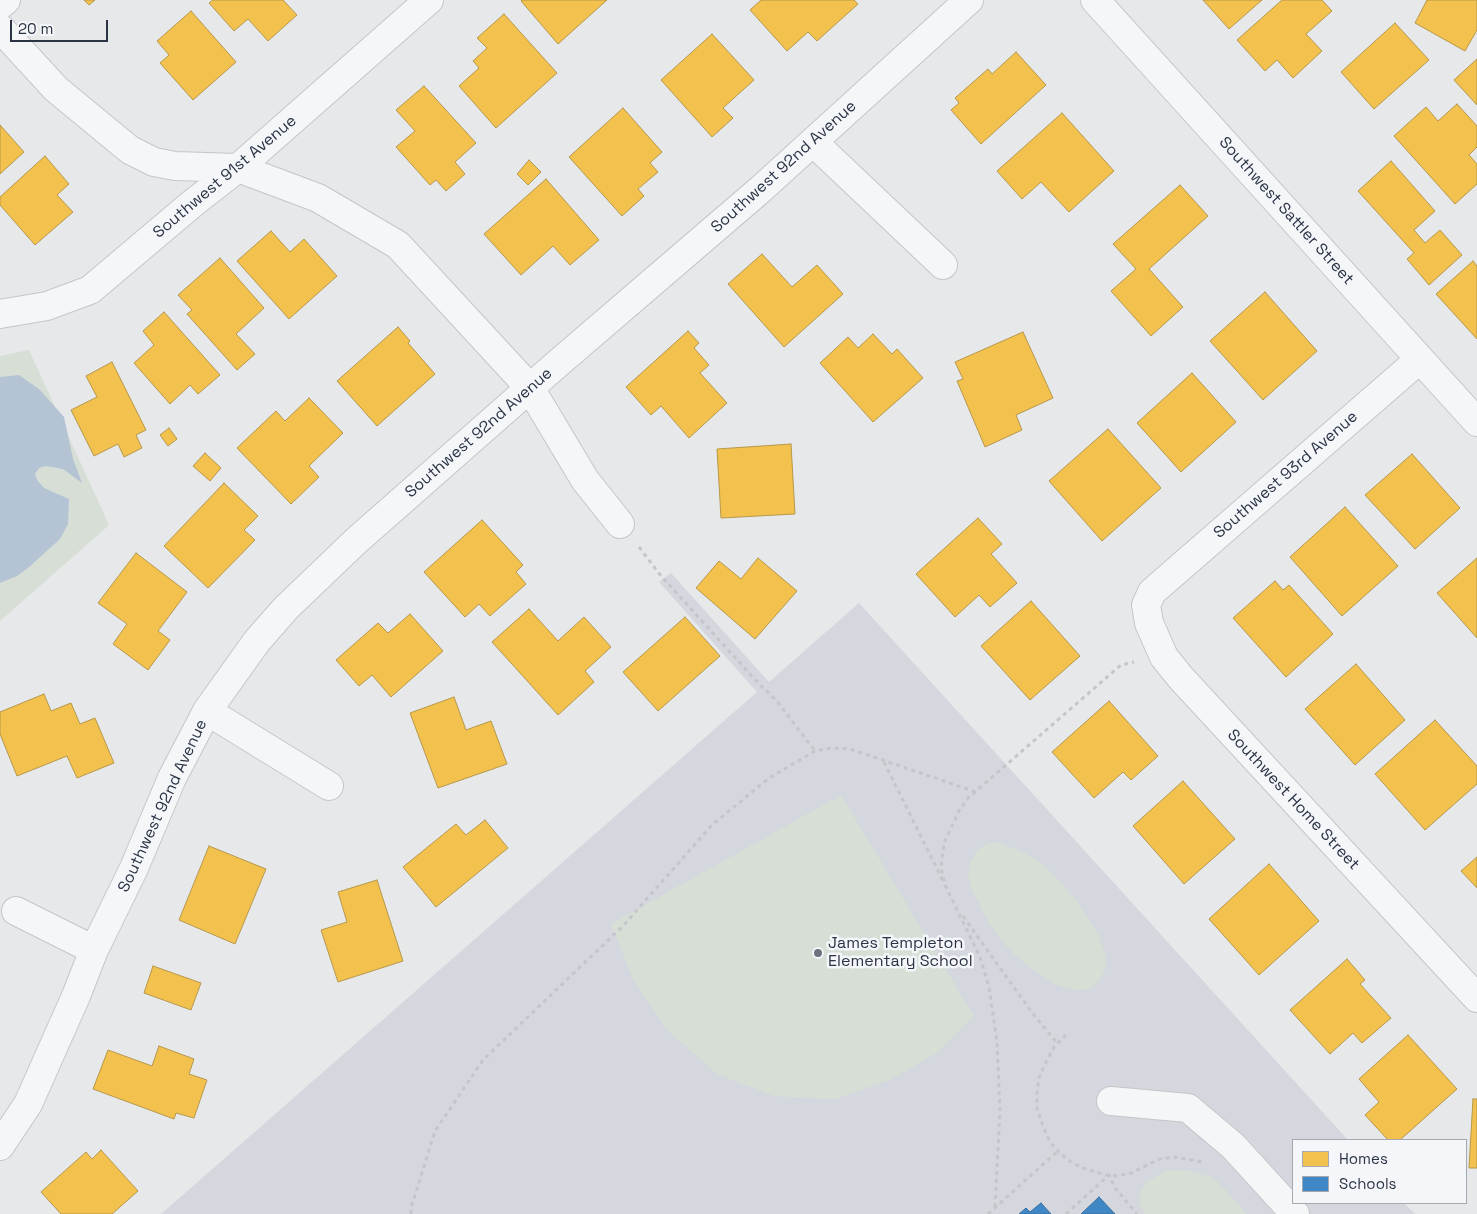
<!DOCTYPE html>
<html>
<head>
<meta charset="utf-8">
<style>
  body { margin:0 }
  #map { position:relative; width:1477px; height:1214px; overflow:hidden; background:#e6e8ea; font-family:"Space Grotesk",sans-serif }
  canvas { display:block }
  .legend { position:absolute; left:1292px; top:1139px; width:175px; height:65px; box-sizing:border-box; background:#f4f6f9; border:1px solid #a4a8b1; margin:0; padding:6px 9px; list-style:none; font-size:15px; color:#2b3445 }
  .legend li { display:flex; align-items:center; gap:10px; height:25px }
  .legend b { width:25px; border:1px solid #a4a8b1 }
  .scale { position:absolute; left:10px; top:20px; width:98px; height:22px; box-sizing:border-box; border:2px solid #2b3445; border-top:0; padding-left:6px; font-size:15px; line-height:18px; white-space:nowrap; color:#2b3445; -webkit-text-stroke:4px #f4f6f9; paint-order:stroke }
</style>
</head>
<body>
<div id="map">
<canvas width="1477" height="1214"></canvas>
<ul class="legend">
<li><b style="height:14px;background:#f2c14e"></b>Homes</li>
<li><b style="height:14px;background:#3f88c5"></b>Schools</li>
</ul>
<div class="scale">20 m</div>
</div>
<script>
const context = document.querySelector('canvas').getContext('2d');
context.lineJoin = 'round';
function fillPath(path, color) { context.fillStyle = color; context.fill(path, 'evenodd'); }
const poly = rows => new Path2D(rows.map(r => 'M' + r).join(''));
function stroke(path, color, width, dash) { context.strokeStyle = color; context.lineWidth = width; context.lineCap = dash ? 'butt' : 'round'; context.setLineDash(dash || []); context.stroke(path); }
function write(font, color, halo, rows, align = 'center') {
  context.font = font + ' "Space Grotesk",sans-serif'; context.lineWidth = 5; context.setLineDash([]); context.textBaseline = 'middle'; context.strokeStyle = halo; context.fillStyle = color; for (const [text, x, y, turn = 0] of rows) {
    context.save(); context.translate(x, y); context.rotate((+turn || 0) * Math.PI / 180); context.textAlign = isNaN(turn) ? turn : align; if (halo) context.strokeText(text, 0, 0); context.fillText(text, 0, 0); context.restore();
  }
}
fillPath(poly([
  [671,573,769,682,859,603,1348,1140,1293,1140,1293,1203,1404,1203,1415,1214,161,1214,757,692,659,582]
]), '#d4d7dd');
fillPath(poly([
  [29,350,109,525,0,621,0,356],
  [841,795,974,1016,937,1053,890,1080,835,1099,774,1096,717,1074,668,1031,633,980,611,924],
  [988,843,1000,843,1023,852,1037,860,1051,872,1078,902,1099,936,1106,957,1106,968,1100,979,1094,986,1084,990,1073,990,1059,986,1044,978,1016,956,1004,943,990,925,973,892,968,876,971,861,977,850],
  [1186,1170,1211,1177,1221,1185,1247,1214,1145,1214,1140,1206,1139,1194,1145,1183,1165,1171]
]), '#d6ded6');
fillPath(poly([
  [19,375,39,389,64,417,73,459,82,483,63,469,46,466,39,468,35,474,37,480,44,488,69,499,68,524,60,539,29,567,17,576,0,583,0,377]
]), '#b4c4d5');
const homes = poly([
  [84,0,95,0,89,5,84,0],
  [213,0,283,0,297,15,268,41,248,19,234,31,209,3,213,0],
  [522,0,607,0,558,44,521,1,522,0],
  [761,0,854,0,858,4,817,41,808,32,787,51,750,10,761,0],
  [1203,0,1262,0,1229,29,1203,0],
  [1282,0,1322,0,1332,11,1306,34,1322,51,1293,78,1277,60,1265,71,1237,40,1282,0],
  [1427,0,1477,0,1477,30,1465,51,1415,23,1427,0],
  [191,11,236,62,193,100,160,63,169,55,157,41,191,11],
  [504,14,557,73,496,128,459,86,479,68,473,61,487,48,477,38,504,14],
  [1395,23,1429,60,1374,109,1341,72,1395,23],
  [712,34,754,80,723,108,733,118,712,137,661,80,712,34],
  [1016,52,1046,85,981,144,951,110,959,103,955,98,988,69,992,74,1016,52],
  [1477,59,1477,105,1454,80,1477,59],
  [424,86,476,143,455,162,465,174,446,191,436,180,430,185,396,147,415,131,396,110,424,86],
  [1457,104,1477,126,1477,147,1469,155,1477,164,1477,184,1455,204,1394,136,1426,107,1438,121,1457,104],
  [623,108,662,152,650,163,658,172,638,189,644,196,622,216,569,157,623,108],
  [1062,113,1114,171,1069,212,1041,182,1022,199,997,171,1062,113],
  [0,125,24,152,0,174,0,125],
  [45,156,69,184,57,195,73,212,35,245,0,205,0,197,45,156],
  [529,160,541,172,528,185,517,174,529,160],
  [1391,161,1435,211,1414,230,1425,243,1440,230,1462,255,1429,285,1407,259,1414,253,1358,191,1391,161],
  [546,179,599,240,570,265,553,246,521,275,484,234,546,179],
  [1180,185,1208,216,1149,269,1183,307,1151,336,1111,291,1136,269,1113,244,1180,185],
  [271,231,290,252,304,239,337,276,289,319,237,261,271,231],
  [762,254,792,287,817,265,843,294,784,347,728,284,762,254],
  [220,258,264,308,236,334,255,354,237,370,187,314,192,310,178,295,220,258],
  [1473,261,1477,266,1477,339,1436,294,1473,261],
  [1265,292,1317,351,1263,400,1210,341,1265,292],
  [164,312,220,375,198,394,190,385,170,404,134,363,154,345,143,331,164,312],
  [398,327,410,341,408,343,435,374,377,426,337,381,398,327],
  [688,331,699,343,694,348,709,365,700,373,727,403,689,438,661,406,651,415,626,387,688,331],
  [1023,332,1053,398,1016,415,1022,430,985,447,957,381,963,379,955,362,1023,332],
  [873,334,892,354,897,349,923,378,873,422,820,363,848,337,858,348,873,334],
  [112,362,146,430,136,435,142,448,124,457,118,444,94,456,71,410,97,397,86,376,112,362],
  [1192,373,1236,422,1181,472,1137,423,1192,373],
  [309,398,343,433,309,466,319,477,291,504,237,448,276,411,285,421,309,398],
  [169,428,177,439,168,446,160,435,169,428],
  [1108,429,1161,488,1102,541,1049,481,1108,429],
  [791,444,795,514,721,518,717,449,791,444],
  [205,453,221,468,210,481,193,466,205,453],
  [1412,454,1460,508,1415,549,1365,495,1412,454],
  [224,483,258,516,244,530,255,540,208,588,164,546,224,483],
  [1345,507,1398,566,1342,616,1290,557,1345,507],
  [978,518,1002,544,991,554,1017,583,990,607,979,595,955,617,916,574,978,518],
  [482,520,523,565,516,572,526,584,490,616,479,604,465,617,424,572,482,520],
  [136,553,187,592,158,631,170,640,148,670,113,644,127,624,98,603,136,553],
  [758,558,797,591,755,639,696,588,719,561,741,579,758,558],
  [1477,558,1477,638,1437,593,1477,558],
  [1275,581,1283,590,1289,585,1333,634,1286,677,1233,618,1275,581],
  [1031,601,1080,656,1030,700,981,646,1031,601],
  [529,609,558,641,584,617,611,647,585,671,594,682,558,715,492,642,529,609],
  [410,614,443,651,391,697,372,675,359,686,336,660,378,623,388,633,410,614],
  [685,617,720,656,658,711,623,672,685,617],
  [1356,664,1405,720,1355,765,1305,709,1356,664],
  [44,694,51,711,71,703,80,724,95,718,114,763,77,778,67,756,17,776,0,734,0,712,44,694],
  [454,697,466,730,491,721,507,764,438,788,410,713,454,697],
  [1109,701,1158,756,1131,780,1123,772,1094,798,1052,752,1109,701],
  [1435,720,1477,766,1477,784,1425,830,1375,774,1435,720],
  [1183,781,1235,839,1184,884,1133,826,1183,781],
  [485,820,508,848,436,907,403,867,456,824,466,835,485,820],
  [209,846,266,869,235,944,179,920,209,846],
  [1477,857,1477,888,1461,871,1477,857],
  [1269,864,1319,921,1259,975,1209,919,1269,864],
  [377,880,403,961,338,982,321,930,347,922,338,892,377,880],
  [1347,959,1365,980,1360,984,1391,1018,1362,1043,1353,1033,1330,1054,1290,1010,1347,959],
  [153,966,201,983,191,1010,144,993,153,966],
  [1408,1035,1457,1089,1400,1140,1388,1140,1365,1115,1379,1102,1359,1079,1408,1035],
  [159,1046,194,1059,189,1074,207,1080,194,1118,176,1113,174,1119,93,1089,108,1050,152,1066,159,1046],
  [1473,1099,1477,1099,1477,1168,1469,1168,1473,1099],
  [101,1150,138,1191,112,1214,61,1214,41,1192,86,1152,92,1159,101,1150]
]);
fillPath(homes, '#f2c14e');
stroke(homes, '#b6974b', 1);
const schools = poly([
  [1099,1197,1115,1214,1081,1214,1099,1197],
  [1041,1203,1051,1214,1019,1214,1026,1208,1030,1212,1041,1203]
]);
fillPath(schools, '#3f88c5');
stroke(schools, '#396f9f', 1);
const minor = poly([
  [1095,0,1477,422],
  [0,5,6,0],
  [0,28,56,89,130,150,154,162,175,166,238,168,318,198,398,245,530,388,585,480,620,524],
  [813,142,943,265],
  [0,314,47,306,90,290,193,203,238,168,429,0],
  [1420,359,1152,592,1146,605,1149,623,1164,657,1181,678,1477,998],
  [207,711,329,786],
  [16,911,94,950],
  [1111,1101,1188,1108,1233,1146,1295,1214],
  [0,1146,28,1104,76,996,94,950,134,868,172,778,207,711,257,641,286,608,356,541,556,365,761,189,969,0]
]);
stroke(minor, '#c4c6c8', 30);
stroke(poly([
  [639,547,661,576,760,685,776,700,815,751],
  [884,762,943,881],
  [963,916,1033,1014,1058,1044],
  [1066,1035,1054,1047,1045,1064,1039,1078,1037,1093,1037,1109,1043,1126,1050,1142,1058,1151,1068,1160,1080,1167,1105,1175,1117,1176,1131,1173,1160,1159,1175,1157,1203,1162],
  [995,1207,1000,1111,997,1042,989,987,980,957,945,885,941,867,944,843,959,811,968,798,1121,665,1134,662],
  [411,1214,411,1208,435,1131,483,1060,623,926,712,825,769,778,815,751,832,748,850,749,865,754,976,792],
  [988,1214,1058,1151],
  [1066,1214,1109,1175,1115,1188,1137,1214]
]), '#c5c6ca', 3, [4, 4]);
stroke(minor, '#f5f6f7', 28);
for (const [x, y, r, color] of [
  [818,953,5,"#6c737f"]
]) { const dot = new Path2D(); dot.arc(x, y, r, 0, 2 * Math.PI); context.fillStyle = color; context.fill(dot); stroke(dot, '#f4f6f9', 2); }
write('16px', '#2b3445', '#f4f6f9', [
  ["Southwest 92nd Avenue",784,167,-42],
  ["Southwest 91st Avenue",225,177,-40],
  ["Southwest Sattler Street",1286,211,48],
  ["Southwest 92nd Avenue",479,433,-41],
  ["Southwest 93rd Avenue",1286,475,-41],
  ["Southwest Home Street",1293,800,47],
  ["Southwest 92nd Avenue",163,806,-65]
]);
write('16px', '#2b3445', '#f4f6f9', [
  ["James Templeton",828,944],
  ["Elementary School",828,962]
], 'left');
</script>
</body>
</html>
